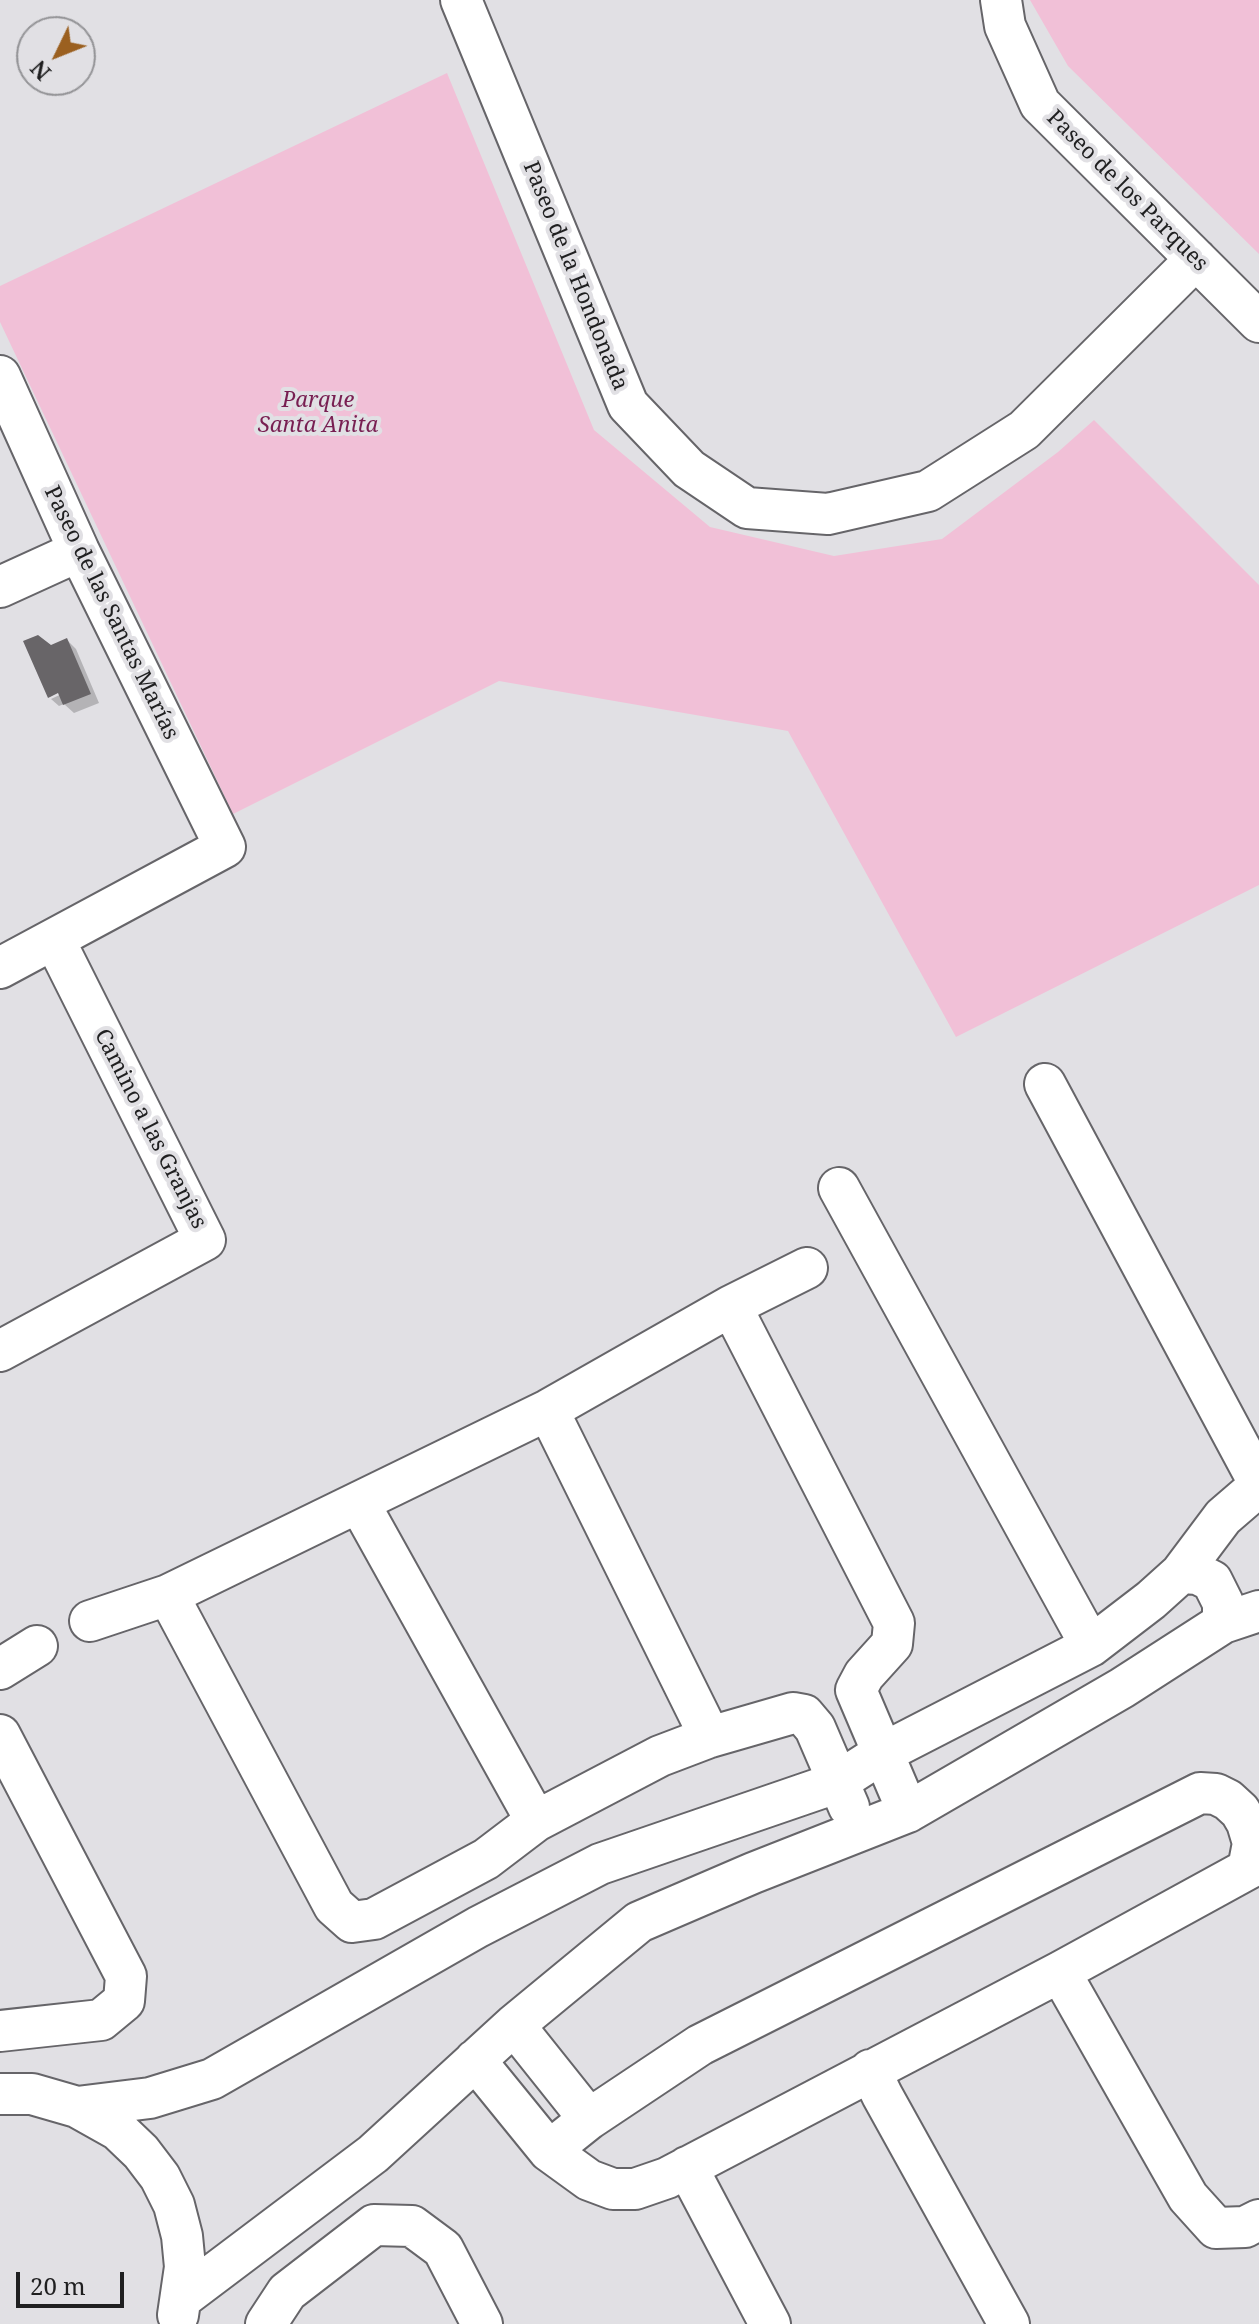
<!DOCTYPE html>
<html>
<head>
<meta charset="utf-8">
<style>
  body { margin:0 }
  #map { position:relative; width:1259px; height:2324px; overflow:hidden; background:#e1e0e4; font-family:"Noto Serif",serif }
  canvas { display:block }
  .north { position:absolute; left:16px; top:16px; width:80px; height:80px; box-sizing:border-box; background:#e1e0e4; border:2px solid #939396; border-radius:50%; rotate:227deg; font-size:22px; font-weight:700; line-height:32px; text-align:center; color:#1f1f20 }
  .north::after { content:''; display:block; margin:auto; width:28px; height:36px; background:#9b6020; clip-path:polygon(50% 0,100% 100%,50% 72%,0 100%) }
  .scale { position:absolute; left:16px; top:2272px; width:108px; height:36px; box-sizing:border-box; border:4px solid #1f1f20; border-top:0; padding-left:10px; font-size:24px; line-height:28px; white-space:nowrap; color:#1f1f20; -webkit-text-stroke:6px #e1e0e4; paint-order:stroke }
</style>
</head>
<body>
<div id="map">
<canvas width="1259" height="2324"></canvas>
<div class="north">N</div>
<div class="scale">20 m</div>
</div>
<script>
const context = document.querySelector('canvas').getContext('2d');
context.lineJoin = 'round';
function fillPath(path, color) { context.fillStyle = color; context.fill(path, 'evenodd'); }
const poly = rows => new Path2D(rows.map(r => 'M' + r).join(''));
function stroke(path, color, width, dash) { context.strokeStyle = color; context.lineWidth = width; context.lineCap = dash ? 'butt' : 'round'; context.setLineDash(dash || []); context.stroke(path); }
function write(font, color, halo, rows, align = 'center') {
  context.font = font + ' "Noto Serif",serif'; context.lineWidth = 8; context.setLineDash([]); context.textBaseline = 'middle'; context.strokeStyle = halo; context.fillStyle = color; for (const [text, x, y, turn = 0] of rows) {
    context.save(); context.translate(x, y); context.rotate((+turn || 0) * Math.PI / 180); context.textAlign = isNaN(turn) ? turn : align; if (halo) context.strokeText(text, 0, 0); context.fillText(text, 0, 0); context.restore();
  }
}
fillPath(poly([
  [1030,0,1259,0,1259,254,1068,66],
  [447,73,594,430,710,527,834,556,942,539,1058,452,1094,420,1259,585,1259,885,956,1037,788,731,499,681,233,814,0,322,0,286]
]), '#f1c0d7');
fillPath(poly([
  [67,640,76,649,99,703,74,713,64,704,59,706,51,699,68,691,66,687,50,697,51,647]
]), '#0003');
fillPath(poly([
  [38,635,51,645,67,638,91,694,63,705,58,693,48,698,23,641]
]), '#686568');
const minor = poly([
  [461,0,628,405,689,469,747,508,828,514,928,491,1024,430,1196,259],
  [1001,0,1005,26,1040,104,1259,322],
  [0,376,79,551,225,847,0,968],
  [0,587,79,551],
  [1045,1084,1259,1483],
  [839,1188,1091,1646],
  [731,1306,894,1623,892,1644,864,1675,856,1690,908,1812],
  [0,1351,205,1240,54,939],
  [548,1410,710,1737],
  [359,1503,536,1821],
  [1181,1573,1198,1574,1212,1581,1223,1603,1223,1623],
  [168,1595,334,1906,352,1922,374,1919,486,1859,536,1821,660,1756,710,1737,793,1713,804,1715,815,1728,849,1807],
  [90,1621,168,1595,548,1410,731,1306,807,1268],
  [0,1669,37,1646],
  [0,1735,126,1976,124,2001,101,2020,0,2031],
  [1060,1972,1188,2197,1216,2228,1245,2227,1259,2220],
  [514,2025,589,2119],
  [475,2060,549,2151,589,2180,613,2189,635,2189,667,2178,1060,1972,1248,1869,1253,1843,1247,1823,1240,1811,1228,1800,1216,1794,1200,1793,700,2045,589,2119,549,2151],
  [870,2070,882,2095,1009,2324],
  [0,2094,32,2094,77,2107,118,2130,141,2152,160,2177,174,2205,182,2236,185,2267,178,2315],
  [77,2107,150,2098,212,2079,478,1927,600,1864,836,1783,881,1754,1091,1646,1151,1600,1181,1573,1223,1517,1259,1486],
  [687,2167,770,2324],
  [182,2298,373,2154,514,2025,639,1922,753,1873,908,1812,1122,1688,1223,1623,1259,1611],
  [266,2324,287,2292,374,2225,412,2226,443,2249,482,2324]
]);
stroke(minor, '#666569', 44);
stroke(minor, '#fff', 40);
write('22px', '#1f1f20', '#e1e0e4', [
  ["Paseo de los Parques",1127,191,45],
  ["Paseo de la Hondonada",575,276,68],
  ["Paseo de las Santas Marías",111,613,64],
  ["Camino a las Granjas",150,1129,63]
]);
write('italic 22px', '#781f52', '#e1e0e4', [
  ["Parque",318,401],
  ["Santa Anita",318,426]
]);
</script>
</body>
</html>
